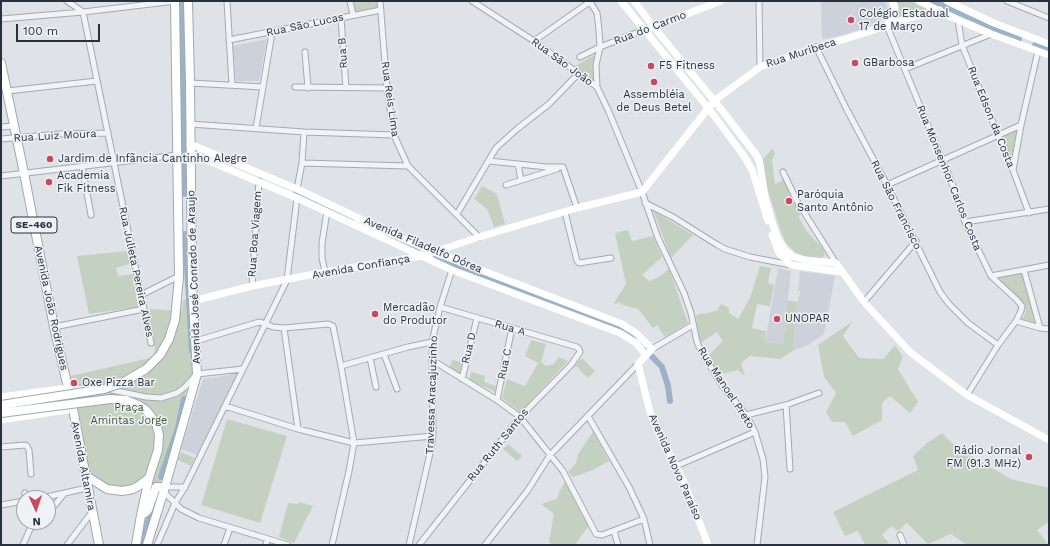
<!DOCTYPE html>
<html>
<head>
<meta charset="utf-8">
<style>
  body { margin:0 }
  #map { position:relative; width:1050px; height:546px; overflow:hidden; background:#dfe3e8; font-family:"Work Sans",sans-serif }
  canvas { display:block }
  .frame { position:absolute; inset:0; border:2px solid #28313e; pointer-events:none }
  .north { position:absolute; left:16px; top:490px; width:40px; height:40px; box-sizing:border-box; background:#eef2f5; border:1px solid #9fa5ac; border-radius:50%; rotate:177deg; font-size:11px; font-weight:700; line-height:16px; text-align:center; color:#28313e }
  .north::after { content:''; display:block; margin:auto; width:14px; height:18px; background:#ca4760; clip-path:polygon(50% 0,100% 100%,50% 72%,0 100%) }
  .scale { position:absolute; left:16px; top:24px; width:84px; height:18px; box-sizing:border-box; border:2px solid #28313e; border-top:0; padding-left:5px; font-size:12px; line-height:14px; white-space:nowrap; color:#28313e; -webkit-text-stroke:3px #eef2f5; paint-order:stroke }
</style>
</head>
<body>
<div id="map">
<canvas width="1050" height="546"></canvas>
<div class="frame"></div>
<div class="north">N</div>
<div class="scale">100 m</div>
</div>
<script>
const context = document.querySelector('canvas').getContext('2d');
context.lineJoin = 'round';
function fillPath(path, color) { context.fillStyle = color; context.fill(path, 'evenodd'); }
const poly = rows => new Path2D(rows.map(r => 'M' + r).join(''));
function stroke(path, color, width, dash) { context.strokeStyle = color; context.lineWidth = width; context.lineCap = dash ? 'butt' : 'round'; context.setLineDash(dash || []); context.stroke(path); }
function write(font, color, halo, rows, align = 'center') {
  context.font = font + ' "Work Sans",sans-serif'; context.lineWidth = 3; context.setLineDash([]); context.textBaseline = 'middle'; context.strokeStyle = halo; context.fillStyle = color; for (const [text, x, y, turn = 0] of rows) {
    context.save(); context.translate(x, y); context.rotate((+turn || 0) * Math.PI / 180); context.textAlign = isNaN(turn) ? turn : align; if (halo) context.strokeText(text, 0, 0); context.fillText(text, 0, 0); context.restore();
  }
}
fillPath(poly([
  [821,1,882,1,886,3,889,11,885,17,863,29,835,37,822,39],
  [267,39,259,81,236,81,233,46],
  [778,268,791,271,783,344,765,342],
  [800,271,835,276,824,334,808,345,793,351,797,302,801,291,798,291],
  [237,374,197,455,181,449,203,379]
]), '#cdd2da');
fillPath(poly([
  [349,1,379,1,380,9,351,14],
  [895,1,911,1,933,11,919,11,895,18],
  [594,55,594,82,572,68],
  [1018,130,1014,149,1012,158,1001,138],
  [773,148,775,154,772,160,775,184,783,180,789,189,801,211,799,217,805,229,823,249,825,255,822,258,817,259,805,257,796,253,786,243,781,232,765,181,763,159],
  [482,186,497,194,505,224,494,227,487,209,474,199],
  [653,210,693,235,671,258],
  [628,230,632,241,653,236,662,257,642,275,649,281,657,278,669,269,688,323,665,337,657,325,653,328,638,309,623,305,618,302,616,304,614,303,626,284,615,233],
  [128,251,130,264,116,268,118,276,133,274,138,307,89,314,77,256],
  [760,266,771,268,768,283,774,285,770,306,757,304,752,328,766,331,765,342,783,344,788,300,797,302,793,351,780,359,750,356,741,363,745,376,738,370,718,375,707,357,723,341,717,332,699,344,696,315,717,311,721,304,729,308,729,313,738,319,750,298],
  [1025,273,1039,327,1021,320,1024,316,1026,310,1016,295,995,276],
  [187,299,193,371,184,399,178,428,157,492,137,484,129,487,110,488,88,473,71,376,150,358,154,354,155,349,148,311,150,309,182,311,183,300],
  [853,321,843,336,859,358,883,359,895,345,903,357,898,369,918,402,910,413,890,396,882,403,882,420,853,436,845,422,832,422,826,412,836,393,824,377,818,345],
  [531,340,546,344,541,362,546,366,554,364,558,357,568,361,520,412,502,398,507,379,525,386,538,363,525,356],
  [582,358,595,371,588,378,575,365],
  [452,360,462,362,460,374,450,368],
  [471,372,485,376,484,382,496,386,496,392,469,380],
  [227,419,287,436,260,523,201,505],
  [593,432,609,461,593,470,573,477,568,472,576,463,578,454],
  [942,433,957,448,1011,479,1049,488,1049,522,1037,530,1049,545,967,545,951,534,928,544,907,523,898,531,891,526,882,535,889,543,882,545,865,545,858,531,845,536,833,512,918,470,913,456,927,443],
  [508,444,522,456,517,461,503,449],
  [181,452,195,458,191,466,178,460],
  [565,482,589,525,575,545,553,545,549,542,554,514,541,504,557,499,560,490],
  [299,502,313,506,294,543,279,537,288,503,298,504]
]), '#c5d1c0');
stroke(poly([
  [182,1,185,194],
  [933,1,1019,39],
  [1035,45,1049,50],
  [184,147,194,151],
  [295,194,352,219],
  [185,234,192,351],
  [388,236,417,250],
  [435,259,625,329,640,343],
  [646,350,662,367,668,386,670,401],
  [161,477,178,428,184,399],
  [141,545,153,506]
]), '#9bb2c7', 6);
const street = poly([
  [67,1,83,12,151,343],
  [227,1,232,85],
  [350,1,353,15],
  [380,1,387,88,394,135,408,166,479,237],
  [472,1,534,41,597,87,609,112,642,192,658,238,684,293,691,313,697,342,701,351,721,384,746,415,755,432,763,459,765,477,757,545],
  [759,1,760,67],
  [1007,1,1049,18],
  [590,2,597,13,599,30,600,47,596,65,597,87],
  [341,18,346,88],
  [1,19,83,12,176,1],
  [958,20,962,45,998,135,1013,170,1029,213],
  [887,26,953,186,965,222,977,247,991,276,1017,300,1022,306,1021,311,1016,321,998,345,967,395],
  [229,40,381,10],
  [534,41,591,1],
  [816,47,847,110,887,185,940,292,949,304,968,323,998,345],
  [305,52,308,88],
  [580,57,600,47,644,30],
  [905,69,991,34],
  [190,83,263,87],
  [295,87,387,88],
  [7,91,97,81],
  [190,124,304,132,394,135],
  [1,127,14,126],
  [256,128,272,33],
  [1,139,60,134,108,133],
  [489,161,547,167,563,167,577,208],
  [302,163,408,166],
  [518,164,521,180],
  [82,166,91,215],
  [1013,170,1021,125,1038,51],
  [783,172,797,201,836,263],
  [1,176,178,155],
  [506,185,557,169],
  [887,185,1021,125],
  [297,189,302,163,304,132],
  [645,203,673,217,716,244,725,249,750,257,791,265],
  [565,212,577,261,579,263,611,258],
  [457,214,496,148,517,129,549,104,578,74],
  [965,222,1049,209],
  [1024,270,1040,328],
  [325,272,322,258,322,243,327,211],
  [991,276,1049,265],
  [252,286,259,181],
  [141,295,179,276],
  [864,302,916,241],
  [1016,321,1040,328,1049,329],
  [54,327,144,309],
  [284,328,298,429],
  [196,341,256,323,260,322,273,327,284,328,328,324,333,326,341,366,354,443,349,471,332,545],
  [652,349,693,325],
  [384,354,397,389],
  [370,358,376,387],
  [432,360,497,400,520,417,563,471,596,534,602,535,644,519],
  [341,366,408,347,432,342],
  [462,379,477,318],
  [68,388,97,388],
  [107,389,146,397,161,398,177,393,185,387,197,374,243,369],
  [497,400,512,328],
  [786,405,790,469],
  [225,406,298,429,354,443,433,436],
  [746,415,786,405,819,393],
  [588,416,629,487,644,519,650,545],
  [1,447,25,445,27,446,29,450,31,474],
  [676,466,755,432],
  [165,487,185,487],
  [164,492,181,509,199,518,288,545],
  [25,493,25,498],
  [42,498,87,488],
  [1,505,24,501],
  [48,513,64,494],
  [614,531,618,545],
  [900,535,904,545],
  [23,545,30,529,38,522],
  [67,545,92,512],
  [157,545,175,503,185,487,287,280,297,198],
  [224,545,230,528],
  [266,545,267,539],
  [409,545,431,449,433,436,432,342,440,307,452,270],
  [419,545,520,417,571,365,580,352,579,349,577,347,440,307],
  [485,545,528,490,550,455,638,364]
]);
const primary = poly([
  [175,1,179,276,175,320],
  [1,63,24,173,54,327,73,409,99,545],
  [110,399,126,400,140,406,146,410,156,423,159,435,158,450,149,478,141,515,136,545],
  [85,475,107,489,122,491,133,489,140,485,149,478],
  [141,515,145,513,148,510,156,487,165,487],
  [147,545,165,487,197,374,192,283,190,83,188,1]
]);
stroke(street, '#a4aab2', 7);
stroke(primary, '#9fa8b3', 10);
stroke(street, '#f2f3f6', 5);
stroke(poly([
  [621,1,709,109,744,156,752,170,768,221],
  [634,1,653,26,721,109,757,156,760,164,765,197,773,225,778,239,785,250,792,256,805,260,836,263,864,302,910,352,967,395,1049,440],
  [919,1,958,20,991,34,1049,55],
  [947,1,994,23,1049,44],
  [887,25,893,17,895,12,895,7,892,1],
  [650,28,721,1],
  [190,144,297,189,390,233,434,252,622,324,636,333,652,349,638,364,650,412,659,434,676,466,684,482,696,513,708,545],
  [190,153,297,198,452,270,620,333,636,343,646,355],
  [772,235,779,253,791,265,842,272],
  [193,301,252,286,325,272,422,256,479,237,577,208,642,192,714,101,760,67,799,53,868,32,909,18,940,10],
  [1,397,68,388],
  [1,420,73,409]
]), '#fff', 7);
stroke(primary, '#fff', 8);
const primaryBridge = poly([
  [1,405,104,389,122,383,146,369,160,355,169,339,175,320],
  [1,413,110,399]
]);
stroke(primaryBridge, '#9fa8b3', 10, []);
stroke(primaryBridge, '#fff', 8);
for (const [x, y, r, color] of [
  [851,20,4,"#ca4760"],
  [855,63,4,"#ca4760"],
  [651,66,4,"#ca4760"],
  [654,82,4,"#ca4760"],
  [50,159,4,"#ca4760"],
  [49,182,4,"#ca4760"],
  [789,201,4,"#ca4760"],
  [375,314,4,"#ca4760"],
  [777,319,4,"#ca4760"],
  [74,383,4,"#ca4760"],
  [1029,457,4,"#ca4760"]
]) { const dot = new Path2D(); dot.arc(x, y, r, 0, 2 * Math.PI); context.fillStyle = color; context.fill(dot); stroke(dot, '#eef2f5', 1.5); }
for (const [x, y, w] of [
  [34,225,46]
]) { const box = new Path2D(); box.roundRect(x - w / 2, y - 8, w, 16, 3); context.fillStyle = '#eef2f5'; context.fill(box); stroke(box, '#28313e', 1); }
write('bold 10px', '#28313e', null, [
  ["SE-460",34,225]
]);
write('11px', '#28313e', '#eef2f5', [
  ["Colégio Estadual",859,14],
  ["17 de Março",859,27],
  ["GBarbosa",863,63],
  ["F5 Fitness",659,66],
  ["Assembléia",654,95,"center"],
  ["de Deus Betel",654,108,"center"],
  ["Jardim de Infãncia Cantinho Alegre",58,159],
  ["Academia",57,176],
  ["Fik Fitness",57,189],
  ["Paróquia",797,195],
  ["Santo Antônio",797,208],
  ["Mercadão",383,308],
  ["do Produtor",383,321],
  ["UNOPAR",785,319],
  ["Oxe Pizza Bar",82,383],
  ["Rádio Jornal",1021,451,"right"],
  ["FM (91.3 MHz)",1021,464,"right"]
], 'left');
write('11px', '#28313e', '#eef2f5', [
  ["Rua São Lucas",305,25,-12],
  ["Rua do Carmo",650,28,-21],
  ["Rua B",343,53,-94],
  ["Rua Muribeca",801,53,-18],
  ["Rua São João",562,62,36],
  ["Rua Reis Lima",390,99,82],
  ["Rua Edson da Costa",991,117,68],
  ["Rua Luiz Moura",55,136,-3],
  ["Rua Monsenhor Carlos Costa",949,178,68],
  ["Rua São Francisco",896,205,63],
  ["Rua Boa Viagem",255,234,-86],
  ["Avenida Filadelfo Dórea",423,245,23],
  ["Avenida Confiança",361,267,-10],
  ["Rua Julieta Pereira Alves",136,272,78],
  ["Avenida José Conrado de Araujo",194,277,-92],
  ["Avenida João Rodrigues",51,308,78],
  ["Rua A",510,328,16],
  ["Rua D",469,348,-77],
  ["Rua C",505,364,-78],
  ["Rua Manoel Preto",726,388,57],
  ["Travessa Aracajuzinho",432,395,-88],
  ["Rua Ruth Santos",498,445,-51],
  ["Avenida Altamira",83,466,79],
  ["Avenida Novo Paraíso",675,467,66]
]);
write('11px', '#3e5a36', '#eef2f5', [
  ["Praça",129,408],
  ["Amintas Jorge",129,421]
]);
</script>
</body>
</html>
